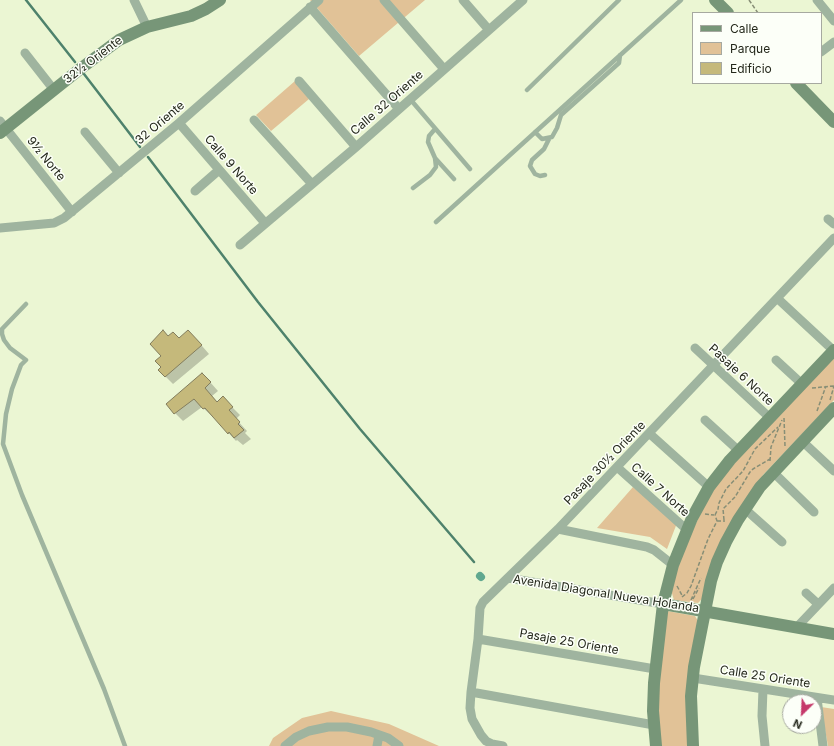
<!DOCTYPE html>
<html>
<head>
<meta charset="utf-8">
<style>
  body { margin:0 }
  #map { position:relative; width:834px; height:746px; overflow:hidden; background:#ebf6d3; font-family:Inter,sans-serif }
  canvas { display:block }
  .legend { position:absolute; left:692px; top:12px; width:130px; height:72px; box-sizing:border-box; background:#fcfff8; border:1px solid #a6a9a0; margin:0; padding:5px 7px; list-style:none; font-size:12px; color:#24281b }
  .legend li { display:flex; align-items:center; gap:8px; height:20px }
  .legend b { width:20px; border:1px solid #a6a9a0 }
  .north { position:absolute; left:782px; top:694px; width:40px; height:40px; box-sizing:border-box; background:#fcfff8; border:1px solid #a6a9a0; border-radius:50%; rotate:204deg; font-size:11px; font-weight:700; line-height:16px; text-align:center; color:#24281b }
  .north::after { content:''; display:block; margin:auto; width:14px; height:18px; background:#c5396a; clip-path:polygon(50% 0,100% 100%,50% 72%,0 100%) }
</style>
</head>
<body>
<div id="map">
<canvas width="834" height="746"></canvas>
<ul class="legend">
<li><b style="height:5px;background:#779678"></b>Calle</li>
<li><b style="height:11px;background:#e1c297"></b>Parque</li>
<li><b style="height:11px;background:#c5b97b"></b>Edificio</li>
</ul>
<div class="north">N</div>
</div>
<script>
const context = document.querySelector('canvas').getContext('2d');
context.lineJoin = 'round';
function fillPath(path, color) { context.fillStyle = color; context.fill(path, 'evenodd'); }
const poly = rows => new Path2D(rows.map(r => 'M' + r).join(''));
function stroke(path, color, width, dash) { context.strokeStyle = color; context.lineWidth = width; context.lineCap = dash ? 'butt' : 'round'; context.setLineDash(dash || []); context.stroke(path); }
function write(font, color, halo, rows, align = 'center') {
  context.font = font + ' Inter,sans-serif'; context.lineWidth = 3; context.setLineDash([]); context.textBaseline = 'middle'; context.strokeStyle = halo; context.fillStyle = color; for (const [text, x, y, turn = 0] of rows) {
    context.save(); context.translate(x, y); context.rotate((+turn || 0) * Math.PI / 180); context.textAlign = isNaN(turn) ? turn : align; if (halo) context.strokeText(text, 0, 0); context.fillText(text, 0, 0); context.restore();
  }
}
fillPath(poly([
  [310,0,425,0,359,56],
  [295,81,309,99,271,131,256,115],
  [834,357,834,400,763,475,702,599,698,603,674,600,671,590,680,558,709,495,728,468],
  [633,487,677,523,667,549,650,537,597,528],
  [667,611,695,616,698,621,689,746,659,746,656,713],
  [821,707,834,709,834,746,828,746],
  [331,711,389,724,439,746,269,746,273,738,302,718]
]), '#e1c297');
fillPath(poly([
  [168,337,179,339,196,339,209,354,173,384,165,376,162,367,162,356],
  [210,382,218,391,212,396,217,402,231,406,240,415,236,419,247,431,245,433,251,439,243,445,237,440,236,441,213,416,212,416,202,407,183,421,175,413]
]), '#0003');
stroke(poly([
  [26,0,75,62],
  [84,74,140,147],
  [148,157,258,302,360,429,474,562]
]), '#4e826c', 2.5);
stroke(poly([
  [480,576,481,577]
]), '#60a88f', 8);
const building = poly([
  [163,330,168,336,173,332,179,338,188,330,202,345,165,377,158,370,161,367,155,361,161,356,150,344,163,330],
  [202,373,211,382,205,388,217,402,223,396,233,407,229,410,240,422,238,424,244,430,234,438,229,432,228,434,205,408,203,409,194,399,174,414,166,404,202,373]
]);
fillPath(building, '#c5b97b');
stroke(building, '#827c5c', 1);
stroke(poly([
  [749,0,758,13],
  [812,388,834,386],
  [830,400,834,386],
  [817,411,826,386],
  [784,418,785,446],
  [770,461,771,447,782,420],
  [705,514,714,515],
  [715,515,718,509,719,503,726,489,743,471,755,449,778,427],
  [724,520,723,509,735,497,750,472,753,469,770,459],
  [717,521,725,521],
  [677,586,683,597],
  [682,597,687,593,691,586,708,539,717,521,715,515],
  [693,599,699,588],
  [691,600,701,578]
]), '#878e76', 1.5, [4, 2]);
stroke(poly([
  [527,90,619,0],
  [410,99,470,169],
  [535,132,542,139,552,137,557,128,561,115,619,63,620,55],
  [435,158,454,179],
  [545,175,540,176,535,174,530,166,532,160,544,149,549,139],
  [413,188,430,175,436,167,435,158,428,142,429,136,435,129],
  [436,222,681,0],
  [26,304,2,329,2,334,4,340,10,348,26,360,21,365,12,389,6,414,3,444,22,495,104,689,125,746]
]), '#9fb49f', 4.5);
stroke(poly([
  [134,0,147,27],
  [384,0,444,69],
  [463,0,489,30],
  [817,0,834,21],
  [310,7,399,109],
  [821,52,834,42],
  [25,53,54,90],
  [299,81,356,147],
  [254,120,312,184],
  [0,121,72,212],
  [179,123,265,223],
  [85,132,119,173],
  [195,191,219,170],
  [828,219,834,224],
  [0,228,54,223,64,218,179,123,319,0],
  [240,245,356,147,523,0],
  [777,298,834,351],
  [695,348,770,418],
  [776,360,802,384],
  [705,420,739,451],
  [650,434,709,487],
  [802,441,834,471],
  [617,467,686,529],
  [773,472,814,512],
  [745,509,782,542],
  [558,529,647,547,654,550,673,565],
  [508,578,663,604],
  [806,593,818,604],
  [796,628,834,588],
  [478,639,655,669],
  [693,678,834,700],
  [763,689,762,716,765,746],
  [471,692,654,725],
  [817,698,823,746],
  [285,746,296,737,309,731,328,727,347,727,371,732,388,738,399,746],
  [377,746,379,735],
  [503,746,492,744,486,741,481,735,472,719,470,708,471,692,478,639,480,608,483,602,558,529,834,238]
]), '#9fb49f', 9);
stroke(poly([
  [715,0,728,13],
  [796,83,834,122],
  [0,133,80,69,119,40,147,27,191,16,206,9,220,0],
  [663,604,834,634],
  [656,746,653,711,654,683,663,604,673,565,692,518,709,487,730,460,834,350],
  [693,746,691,696,694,667,711,581,717,562,726,542,738,520,760,487,834,408]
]), '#779678', 12);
write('12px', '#24281b', '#fcfff8', [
  ["32½ Oriente",93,60,-37],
  ["Calle 32 Oriente",387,103,-41],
  ["32 Oriente",160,123,-40],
  ["9½ Norte",46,159,51],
  ["Calle 9 Norte",231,165,49],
  ["Pasaje 6 Norte",741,375,43],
  ["Pasaje 30½ Oriente",605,463,-46],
  ["Calle 7 Norte",660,490,42],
  ["Avenida Diagonal Nueva Holanda",606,594,9],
  ["Pasaje 25 Oriente",569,642,10],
  ["Calle 25 Oriente",765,677,9]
]);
</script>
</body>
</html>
